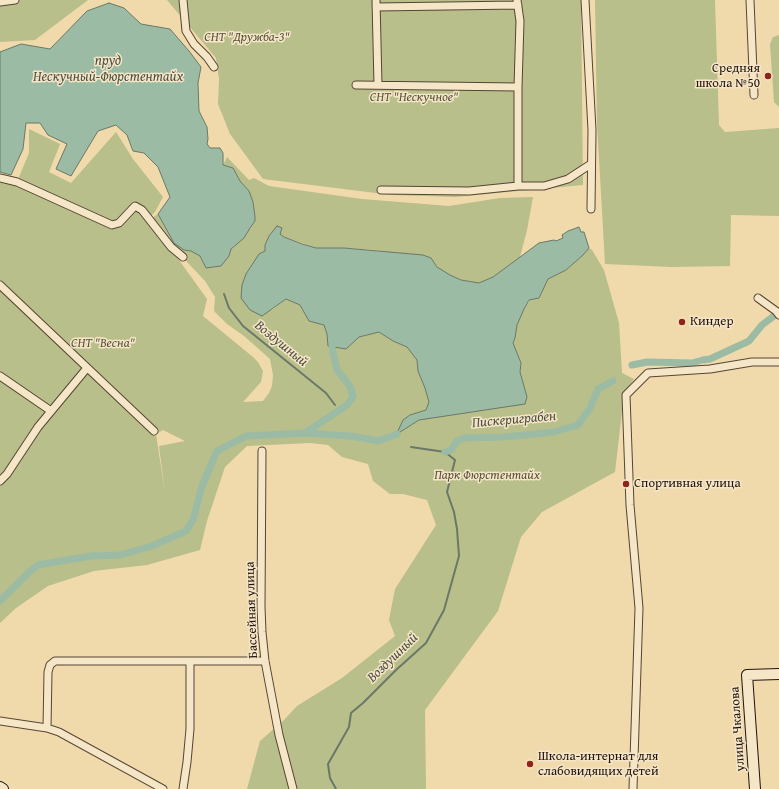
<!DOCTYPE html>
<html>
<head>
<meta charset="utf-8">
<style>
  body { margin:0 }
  canvas { display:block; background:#f0d9aa }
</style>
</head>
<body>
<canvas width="779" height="789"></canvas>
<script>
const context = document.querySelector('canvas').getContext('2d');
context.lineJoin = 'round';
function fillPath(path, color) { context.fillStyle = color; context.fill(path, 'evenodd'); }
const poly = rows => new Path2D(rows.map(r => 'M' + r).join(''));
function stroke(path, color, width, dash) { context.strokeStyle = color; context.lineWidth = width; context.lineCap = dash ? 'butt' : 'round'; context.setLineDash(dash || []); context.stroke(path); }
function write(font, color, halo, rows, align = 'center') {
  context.font = font + ' "Gentium Book Plus",serif'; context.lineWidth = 3; context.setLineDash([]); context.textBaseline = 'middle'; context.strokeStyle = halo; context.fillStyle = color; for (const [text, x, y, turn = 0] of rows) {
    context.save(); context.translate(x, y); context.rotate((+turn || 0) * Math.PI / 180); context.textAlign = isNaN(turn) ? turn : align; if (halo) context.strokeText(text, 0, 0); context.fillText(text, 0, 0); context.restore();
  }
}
fillPath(poly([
  [0,0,88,0,35,40,0,42],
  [167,0,581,0,583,185,455,197,392,195,263,179,230,134,218,104,219,79,216,58],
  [595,0,715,0,719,125,725,132,779,128,779,216,731,215,730,266,672,267,605,264,597,123],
  [779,35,779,107,774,102,770,44,773,37],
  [29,129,60,144,49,172,71,183,116,132,133,159,163,197,155,212,146,220,158,238,179,260,207,299,203,316,253,357,258,362,263,371,261,382,243,402,263,401,269,393,272,386,273,375,270,359,244,336,227,324,214,311,215,297,205,281,172,246,152,218,158,214,174,243,184,250,191,251,200,256,206,268,229,256,231,249,244,238,255,221,255,217,253,202,249,191,240,181,233,168,223,165,227,157,249,180,254,178,269,186,362,199,449,206,500,198,533,197,527,230,520,257,493,277,479,283,461,280,450,275,440,270,434,262,375,250,344,248,316,248,287,238,274,231,269,236,265,245,265,251,259,254,246,274,272,310,286,299,300,305,309,321,324,325,327,334,328,346,346,349,359,337,379,332,393,341,407,347,417,360,418,371,425,388,429,402,426,410,410,415,403,420,397,433,397,434,419,420,527,397,520,372,521,363,513,343,515,338,517,325,524,309,530,300,539,298,548,279,566,270,583,255,589,248,592,250,604,270,619,323,622,373,634,379,624,394,615,472,542,512,521,537,498,611,425,710,426,789,247,789,260,741,284,720,297,706,342,678,395,636,389,620,395,589,436,525,427,500,403,494,390,494,373,481,368,464,342,457,328,445,310,443,247,446,225,467,207,521,200,550,147,565,94,571,48,586,16,608,0,623,0,178,17,182,29,153],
  [163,430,185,441,159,446,165,493,156,434]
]), '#b8bf8a');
const water = poly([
  [109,3,124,8,141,24,170,29,189,51,201,67,198,83,199,111,207,127,208,139,207,144,210,148,220,148,223,153,223,165,233,168,240,181,249,191,253,202,255,217,255,221,250,228,244,238,231,249,229,256,221,266,206,268,200,256,191,251,184,250,174,243,158,214,170,197,158,167,144,153,133,151,127,135,116,125,98,131,71,176,56,169,67,144,48,135,40,123,26,123,23,149,11,175,0,172,0,52,21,44,50,49,87,11,109,3],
  [277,226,282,228,280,234,284,237,302,244,316,248,344,248,423,255,431,258,437,267,450,275,461,280,479,283,493,277,539,243,554,240,556,241,563,238,562,235,568,231,579,227,581,232,584,232,589,248,583,255,566,270,548,279,539,298,529,300,524,309,517,325,515,338,513,343,521,363,520,372,527,397,525,404,419,420,397,434,397,433,403,420,410,415,426,410,429,402,425,388,418,371,417,360,407,347,393,341,379,332,359,337,346,349,328,346,327,334,324,325,309,321,300,305,286,299,262,316,250,310,241,298,242,285,246,274,259,254,265,251,265,245,269,236,277,226]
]);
fillPath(water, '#9bbba4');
stroke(water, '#6b7868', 1);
stroke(poly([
  [224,294,229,308,243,326,326,393,335,405],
  [336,789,330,778,328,764,349,727,351,713,363,703,396,670,426,643,444,610,459,556,457,529,454,512,447,492,455,460,445,452,411,447]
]), '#6b7868', 2);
stroke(poly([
  [703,360,710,359,749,341,762,325,779,312],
  [632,365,647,362,692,363,699,361],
  [305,433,347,405,353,397,350,386,337,370,332,347],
  [445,452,451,450,457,441,464,438,505,437,554,432,578,425,590,408,598,389,613,381],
  [0,601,28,573,38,565,91,556,120,555,152,546,186,531,193,520,202,486,217,451,246,436,305,433,350,436,379,441,397,434]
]), '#9bbba4', 7);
const street = poly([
  [183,0,186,31,194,44,207,57,214,67],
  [376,0,378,85],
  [585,0,592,130,591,209],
  [750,0,754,95],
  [0,2,15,0],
  [376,7,518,5],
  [356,85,518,87],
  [0,178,17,182,112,225,119,223,135,206,142,210,171,247,183,257],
  [518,186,544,186,568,179,591,164],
  [381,190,469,191,518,186,518,87,520,21,517,0],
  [0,285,154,431],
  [758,298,776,311,779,315],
  [0,376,51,411],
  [262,451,261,607,262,632,265,661,279,735,293,789],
  [0,481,7,474,38,427,87,368],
  [0,721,47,728,59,732,163,789],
  [47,728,48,672,50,665,55,661,265,661],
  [183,789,187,762,190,729,190,661],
  [633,789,639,608,630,505,626,395,648,373,710,369,752,362,779,362]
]);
const secondary = poly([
  [0,787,3,789],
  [755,789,747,675,779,674]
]);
stroke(street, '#564534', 9);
stroke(secondary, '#23140d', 12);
stroke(street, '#f5e6c8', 7);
stroke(secondary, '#f5e6c8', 10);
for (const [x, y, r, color] of [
  [768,76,4,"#8f2418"],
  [682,322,4,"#8f2418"],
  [626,484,4,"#8f2418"],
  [530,764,4,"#8f2418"]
]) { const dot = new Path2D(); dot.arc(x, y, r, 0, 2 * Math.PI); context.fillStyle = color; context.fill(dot); stroke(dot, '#f5e6c8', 1.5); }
write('italic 13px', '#575039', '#f5e6c8', [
  ["СНТ \"Дружба-3\"",247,38],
  ["СНТ \"Нескучное\"",414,98],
  ["СНТ \"Весна\"",103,344],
  ["Парк Фюрстентайх",487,476]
]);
write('13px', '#23140d', '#f5e6c8', [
  ["Средняя",760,69,"right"],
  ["школа №50",760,84,"right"],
  ["Киндер",690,322],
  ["Спортивная улица",634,484],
  ["Школа-интернат для",538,757],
  ["слабовидящих детей",538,772]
], 'left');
write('13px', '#23140d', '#f5e6c8', [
  ["Бассейная улица",252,610,-92],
  ["улица Чкалова",738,729,-94]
]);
write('italic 14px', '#4d4e42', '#f5e6c8', [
  ["пруд",108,61],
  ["Нескучный-Фюрстентайх",108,77],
  ["Воздушный",281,344,39],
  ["Пискериграбен",514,420,-5],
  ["Воздушный",393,658,-44]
]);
</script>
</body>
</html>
